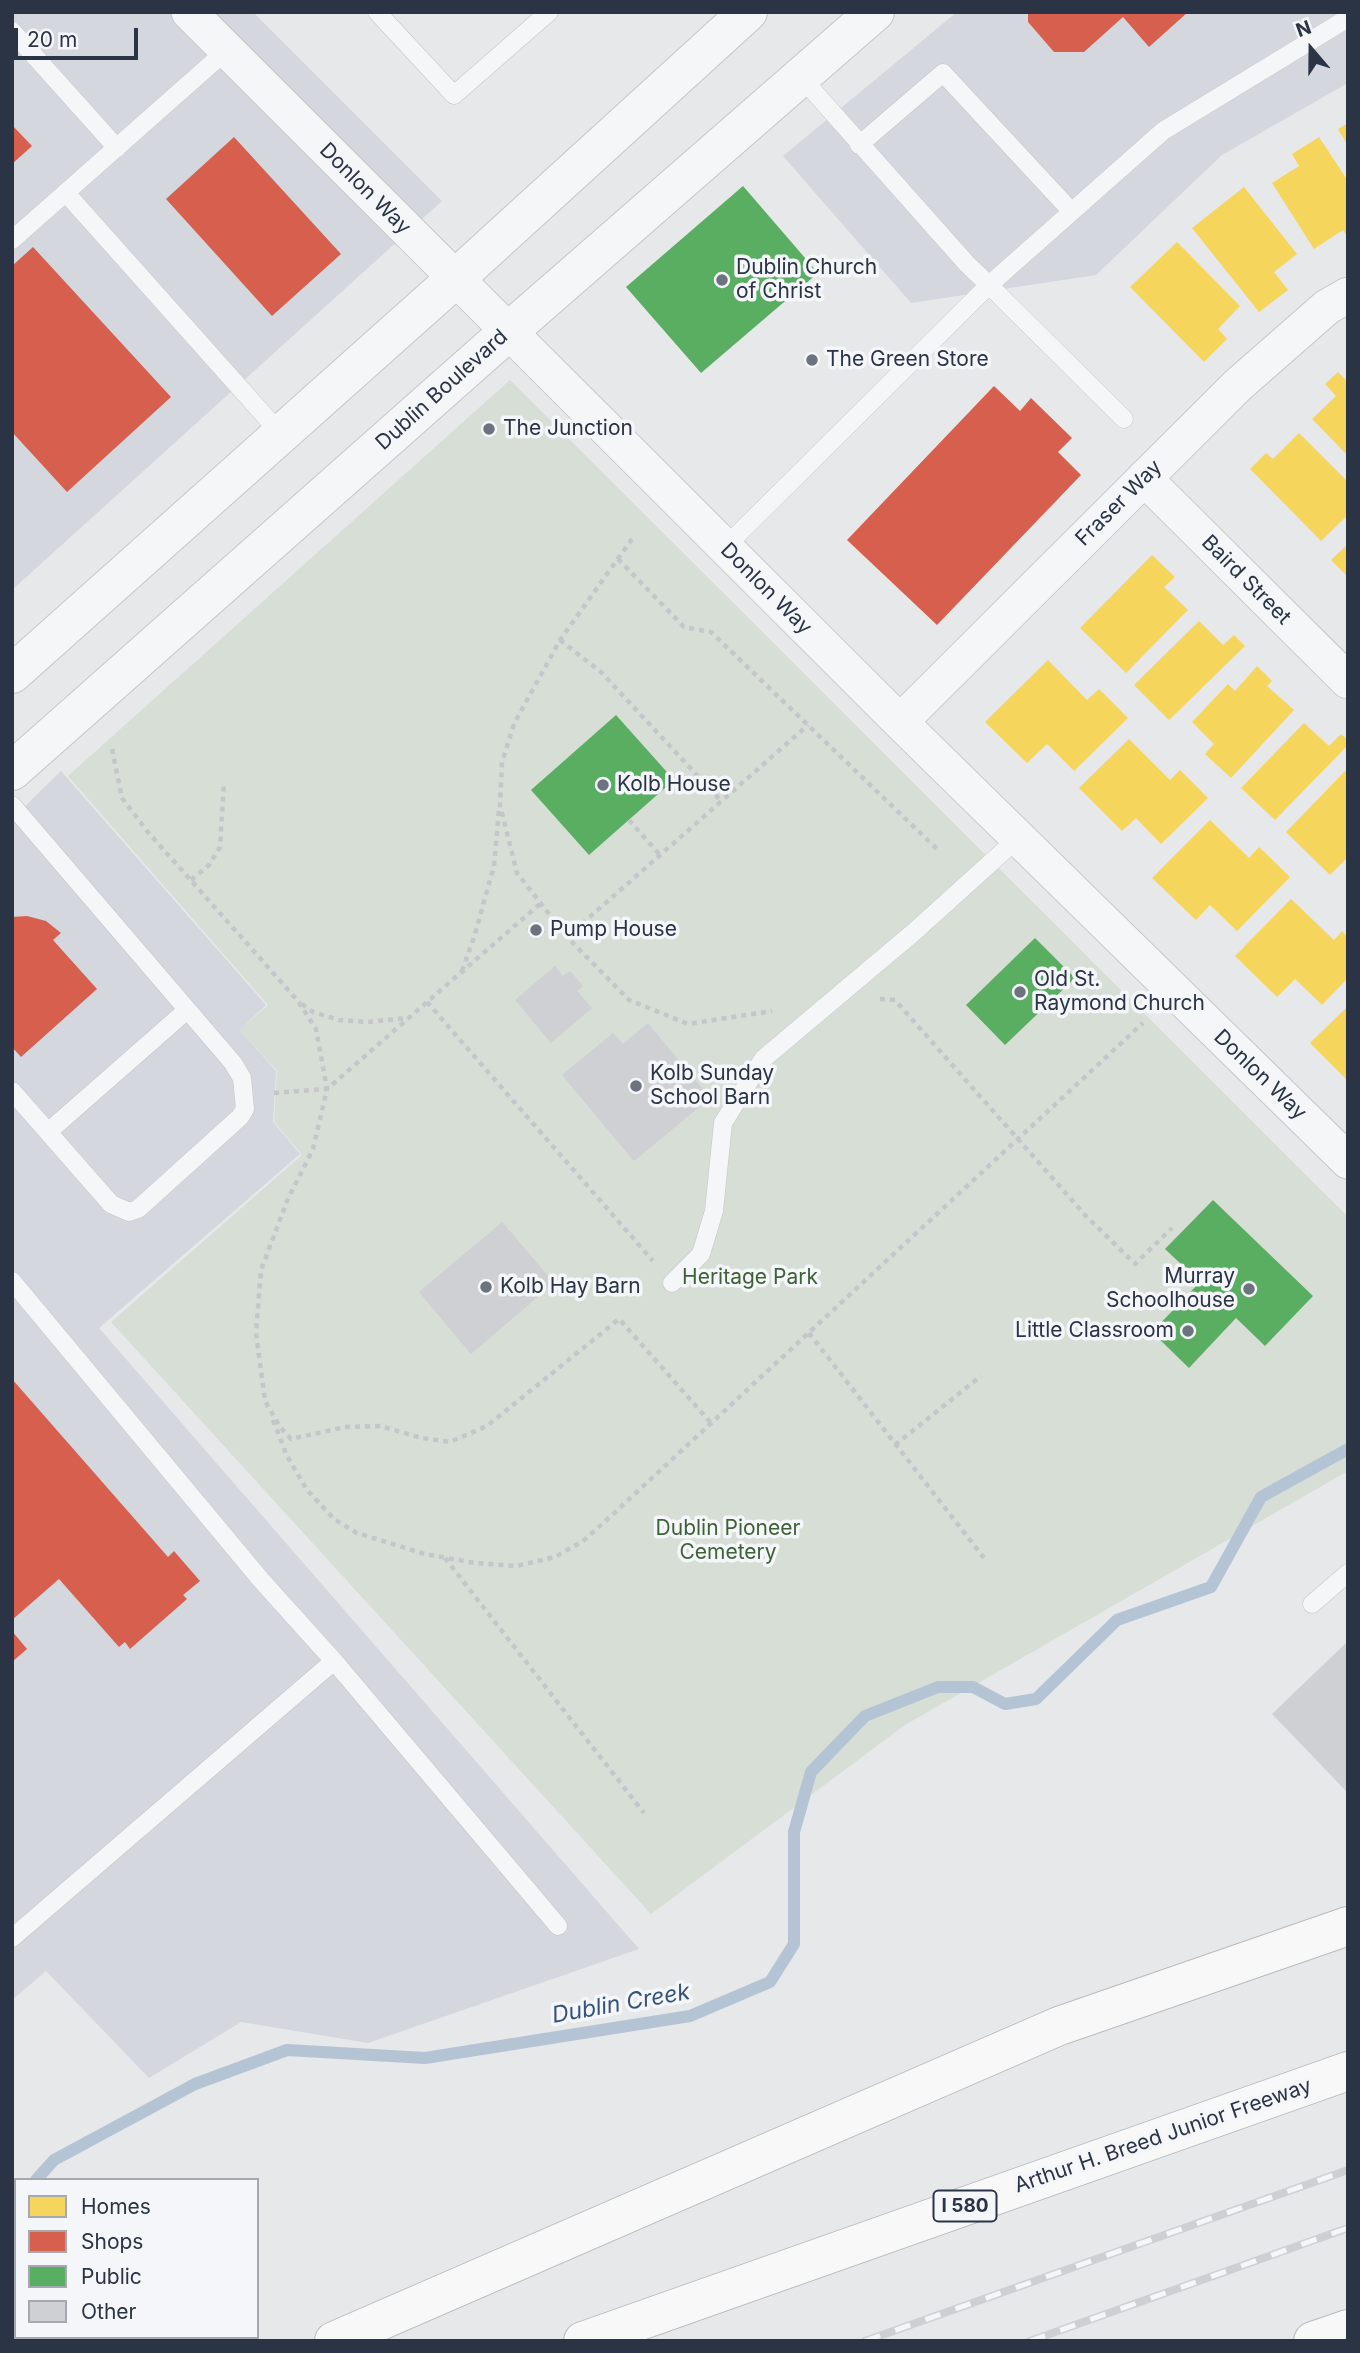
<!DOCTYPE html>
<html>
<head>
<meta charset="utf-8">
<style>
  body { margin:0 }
  #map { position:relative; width:1360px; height:2353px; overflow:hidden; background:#e6e8ea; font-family:Inter,sans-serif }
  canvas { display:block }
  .frame { position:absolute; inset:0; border:14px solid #2b3445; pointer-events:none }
  .legend { position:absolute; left:14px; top:2178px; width:245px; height:161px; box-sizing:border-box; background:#f4f6f9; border:2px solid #a4a8b1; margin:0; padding:9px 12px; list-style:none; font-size:21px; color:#2b3445 }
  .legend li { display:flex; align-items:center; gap:14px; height:35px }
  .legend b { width:35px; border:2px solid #a4a8b1 }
  .north { position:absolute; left:1276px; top:14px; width:70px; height:70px; -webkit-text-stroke:5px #f4f6f9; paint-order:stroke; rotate:340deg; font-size:19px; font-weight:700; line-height:28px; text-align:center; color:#2b3445 }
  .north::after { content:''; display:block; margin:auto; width:24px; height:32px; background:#2b3445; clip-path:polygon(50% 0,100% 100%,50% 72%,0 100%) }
  .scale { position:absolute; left:14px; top:28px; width:124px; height:32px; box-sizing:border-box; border:4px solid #2b3445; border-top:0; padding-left:9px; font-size:21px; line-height:24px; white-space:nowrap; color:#2b3445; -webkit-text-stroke:5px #f4f6f9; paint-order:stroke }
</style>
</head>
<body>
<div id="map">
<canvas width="1360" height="2353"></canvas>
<div class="frame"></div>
<ul class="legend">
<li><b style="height:19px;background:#f6d55c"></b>Homes</li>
<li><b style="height:19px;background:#d6604d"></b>Shops</li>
<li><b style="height:19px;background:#5aae61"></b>Public</li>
<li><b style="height:19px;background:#ced0d3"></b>Other</li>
</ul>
<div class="north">N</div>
<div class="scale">20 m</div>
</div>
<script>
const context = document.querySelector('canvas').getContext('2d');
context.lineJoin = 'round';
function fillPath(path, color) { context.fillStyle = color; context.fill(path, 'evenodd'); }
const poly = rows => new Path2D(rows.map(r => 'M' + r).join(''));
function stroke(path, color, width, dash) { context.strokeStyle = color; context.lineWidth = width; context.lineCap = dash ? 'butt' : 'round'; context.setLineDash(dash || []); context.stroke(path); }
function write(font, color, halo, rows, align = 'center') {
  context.font = font + ' Inter,sans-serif'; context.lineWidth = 7; context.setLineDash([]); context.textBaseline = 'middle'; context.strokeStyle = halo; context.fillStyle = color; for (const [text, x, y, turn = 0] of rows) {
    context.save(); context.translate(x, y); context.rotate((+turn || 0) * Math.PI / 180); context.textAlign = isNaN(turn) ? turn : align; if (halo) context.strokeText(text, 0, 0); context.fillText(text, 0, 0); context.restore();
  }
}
fillPath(poly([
  [12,12,253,12,442,201,12,590],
  [957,12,1348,12,1348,83,1222,155,1096,275,911,303,783,156],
  [61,771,266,1005,240,1030,276,1071,273,1122,300,1154,99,1328,639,1949,368,2043,241,2022,149,2078,46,1971,12,2000,12,819]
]), '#d4d7dd');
fillPath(poly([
  [510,380,1348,1217,1348,1471,905,1725,651,1914,111,1322,302,1155,274,1122,277,1071,240,1030,268,1005,68,776]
]), '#d6ded6');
fillPath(poly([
  [1348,123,1348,146,1338,129],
  [1319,137,1348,181,1348,238,1343,230,1314,249,1272,183,1299,166,1292,154],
  [1244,187,1297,254,1274,272,1288,290,1259,312,1192,228],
  [1177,242,1240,306,1218,329,1227,339,1204,362,1130,287],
  [1338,372,1348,382,1348,456,1312,419,1336,396,1325,384],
  [1299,433,1348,482,1348,515,1321,541,1250,469,1266,453,1273,459],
  [1348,544,1348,577,1331,560],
  [1152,555,1175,577,1164,587,1188,610,1126,673,1080,628],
  [1199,621,1223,645,1234,635,1245,646,1169,720,1134,685],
  [1048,660,1087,700,1099,689,1128,718,1074,771,1047,744,1027,763,985,722],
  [1257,666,1272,681,1267,686,1294,710,1231,778,1205,754,1214,744,1192,722,1228,684,1235,691],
  [1304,723,1329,746,1341,734,1348,740,1348,745,1275,820,1241,788],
  [1129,739,1170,780,1180,770,1208,798,1161,844,1136,818,1122,831,1079,788],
  [1348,768,1348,857,1330,875,1286,832],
  [1210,820,1249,858,1259,847,1290,877,1237,931,1210,905,1196,920,1152,878],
  [1291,899,1334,940,1342,931,1348,937,1348,978,1322,1005,1295,979,1277,997,1235,956],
  [1348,1006,1348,1081,1310,1043]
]), '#f6d55c');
fillPath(poly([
  [1028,12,1188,12,1149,47,1123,17,1084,52,1054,52,1028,22],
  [12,125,32,146,12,164],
  [234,137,341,254,272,316,166,199],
  [33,247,171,397,67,492,12,432,12,266],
  [994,386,1020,411,1031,398,1072,438,1058,452,1081,475,937,625,847,540],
  [27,916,46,921,61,933,53,940,97,989,21,1057,12,1047,12,917],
  [12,1379,168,1557,174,1551,200,1581,183,1595,187,1599,130,1649,125,1642,119,1647,59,1579,12,1620],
  [12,1631,27,1649,12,1662]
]), '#d6604d');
fillPath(poly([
  [743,186,818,273,701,373,626,287],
  [616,715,674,780,589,855,531,790],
  [1035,938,1075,978,1005,1045,966,1005],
  [1213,1200,1313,1296,1265,1346,1236,1318,1189,1368,1152,1332,1200,1282,1165,1249]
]), '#5aae61');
stroke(poly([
  [36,2180,54,2160,195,2084,287,2050,425,2058,690,2016,770,1982,794,1944,794,1832,811,1772,865,1716,938,1687,973,1687,1005,1704,1036,1699,1117,1620,1211,1587,1261,1497,1348,1449],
  [12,2207,16,2203]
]), '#b4c4d5', 12);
fillPath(poly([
  [537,920,546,932,536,940,526,929],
  [555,966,563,976,570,971,583,986,577,991,592,1008,551,1043,515,1000],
  [648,1023,710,1098,634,1161,562,1075,613,1033,623,1044],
  [502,1222,554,1283,471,1354,419,1292],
  [1348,1641,1348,1793,1272,1714]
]), '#ced0d3');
const service = poly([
  [377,12,454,95,549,12],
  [12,31,117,148],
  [800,76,967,264,989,285,1163,131,1348,18],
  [859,145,943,73,1072,212],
  [66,193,281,434],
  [12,240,227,50],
  [725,547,989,285,1124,419],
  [12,805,233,1063,242,1078,245,1109,240,1117,138,1209,129,1212,111,1204,12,1091],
  [48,1132,187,1010],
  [12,1281,261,1580,334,1661,558,1926],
  [672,1283,701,1254,714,1211,723,1123,763,1059,914,932,1018,838],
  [1312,1604,1348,1573],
  [12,1938,334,1661]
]);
const minor = poly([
  [189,12,900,722,1348,1161],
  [1144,478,1348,681],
  [900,722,1238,385,1327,307,1348,295]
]);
const tertiary = poly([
  [12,674,455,279,748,12],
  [12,771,508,332,875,12]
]);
const motorway = poly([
  [334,2341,1059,2026,1348,1926],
  [583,2341,1348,2071],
  [1313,2341,1348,2329]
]);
stroke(service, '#c4c6c8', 19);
stroke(minor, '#c4c6c8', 37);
stroke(tertiary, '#c4c6c8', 40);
stroke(motorway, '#b8bbbf', 40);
stroke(poly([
  [632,539,560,640,514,724,502,762,500,805,517,873,567,937,629,1000,688,1024,772,1011],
  [618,559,684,627,711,632,939,851],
  [560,640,601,672,721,801],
  [112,749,122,798,147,831,298,1001,316,1029,327,1089,324,1102,313,1149,287,1201,261,1270,256,1333,265,1401,280,1427,291,1439,345,1427,380,1426,422,1438,450,1442,487,1426,619,1319,711,1423],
  [629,820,660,855],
  [191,880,209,865,220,847,224,783],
  [567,937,808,725],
  [462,971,475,934,494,866,499,809],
  [880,999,895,1000,1085,1215,1135,1264,1172,1228],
  [427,1002,653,1261],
  [302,1004,313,1012,339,1020,368,1022,408,1018],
  [274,1093,327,1089,541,903],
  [809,1333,984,1558],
  [273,1420,287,1456,307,1490,334,1519,357,1533,425,1554,475,1563,516,1566,555,1557,583,1541,611,1516,1143,1023],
  [895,1445,981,1376],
  [445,1558,644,1813]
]), '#c5c6ca', 4.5, [5, 5]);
stroke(service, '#f5f6f7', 18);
stroke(minor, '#f5f6f7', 35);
stroke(tertiary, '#f5f6f7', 38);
stroke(motorway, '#f8f8f8', 38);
const rail = poly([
  [865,2341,1348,2170],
  [1030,2341,1348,2228]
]);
stroke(rail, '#cecfd2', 8);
stroke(rail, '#f4f6f9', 5, [16]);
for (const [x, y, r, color] of [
  [722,280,7,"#6c737f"],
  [812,360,7,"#6c737f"],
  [489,429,7,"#6c737f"],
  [603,785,7,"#6c737f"],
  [536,930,7,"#6c737f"],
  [1020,992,7,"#6c737f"],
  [636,1086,7,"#6c737f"],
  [486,1287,7,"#6c737f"],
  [1249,1289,7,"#6c737f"],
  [1188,1331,7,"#6c737f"]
]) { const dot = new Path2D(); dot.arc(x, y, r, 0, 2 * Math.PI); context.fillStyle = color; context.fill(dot); stroke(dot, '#f4f6f9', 2.5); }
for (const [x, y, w] of [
  [965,2206,63]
]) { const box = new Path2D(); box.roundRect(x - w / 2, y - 15.5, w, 31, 5); context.fillStyle = '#f4f6f9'; context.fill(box); stroke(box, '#2b3445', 2); }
write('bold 19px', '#2b3445', null, [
  ["I 580",965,2206]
]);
write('21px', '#2b3445', '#f4f6f9', [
  ["Donlon Way",365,189,45],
  ["Dublin Boulevard",442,390,-42],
  ["Fraser Way",1119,503,-45],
  ["Baird Street",1246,580,45],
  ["Donlon Way",766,589,45],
  ["Donlon Way",1260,1075,44],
  ["Arthur H. Breed Junior Freeway",1163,2136,-19]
]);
write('21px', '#2b3445', '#f4f6f9', [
  ["Dublin Church",736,268],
  ["of Christ",736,292],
  ["The Green Store",826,360],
  ["The Junction",503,429],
  ["Kolb House",617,785],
  ["Pump House",550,930],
  ["Old St.",1034,980],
  ["Raymond Church",1034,1004],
  ["Kolb Sunday",650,1074],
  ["School Barn",650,1098],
  ["Murray",1235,1277,"right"],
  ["Schoolhouse",1235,1301,"right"],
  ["Kolb Hay Barn",500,1287],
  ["Little Classroom",1174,1331,"right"]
], 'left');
write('21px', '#3f6138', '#f4f6f9', [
  ["Heritage Park",750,1278],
  ["Dublin Pioneer",728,1529],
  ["Cemetery",728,1553]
]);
write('italic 23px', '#34527a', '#f4f6f9', [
  ["Dublin Creek",621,2004,-10]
]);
</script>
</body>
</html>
